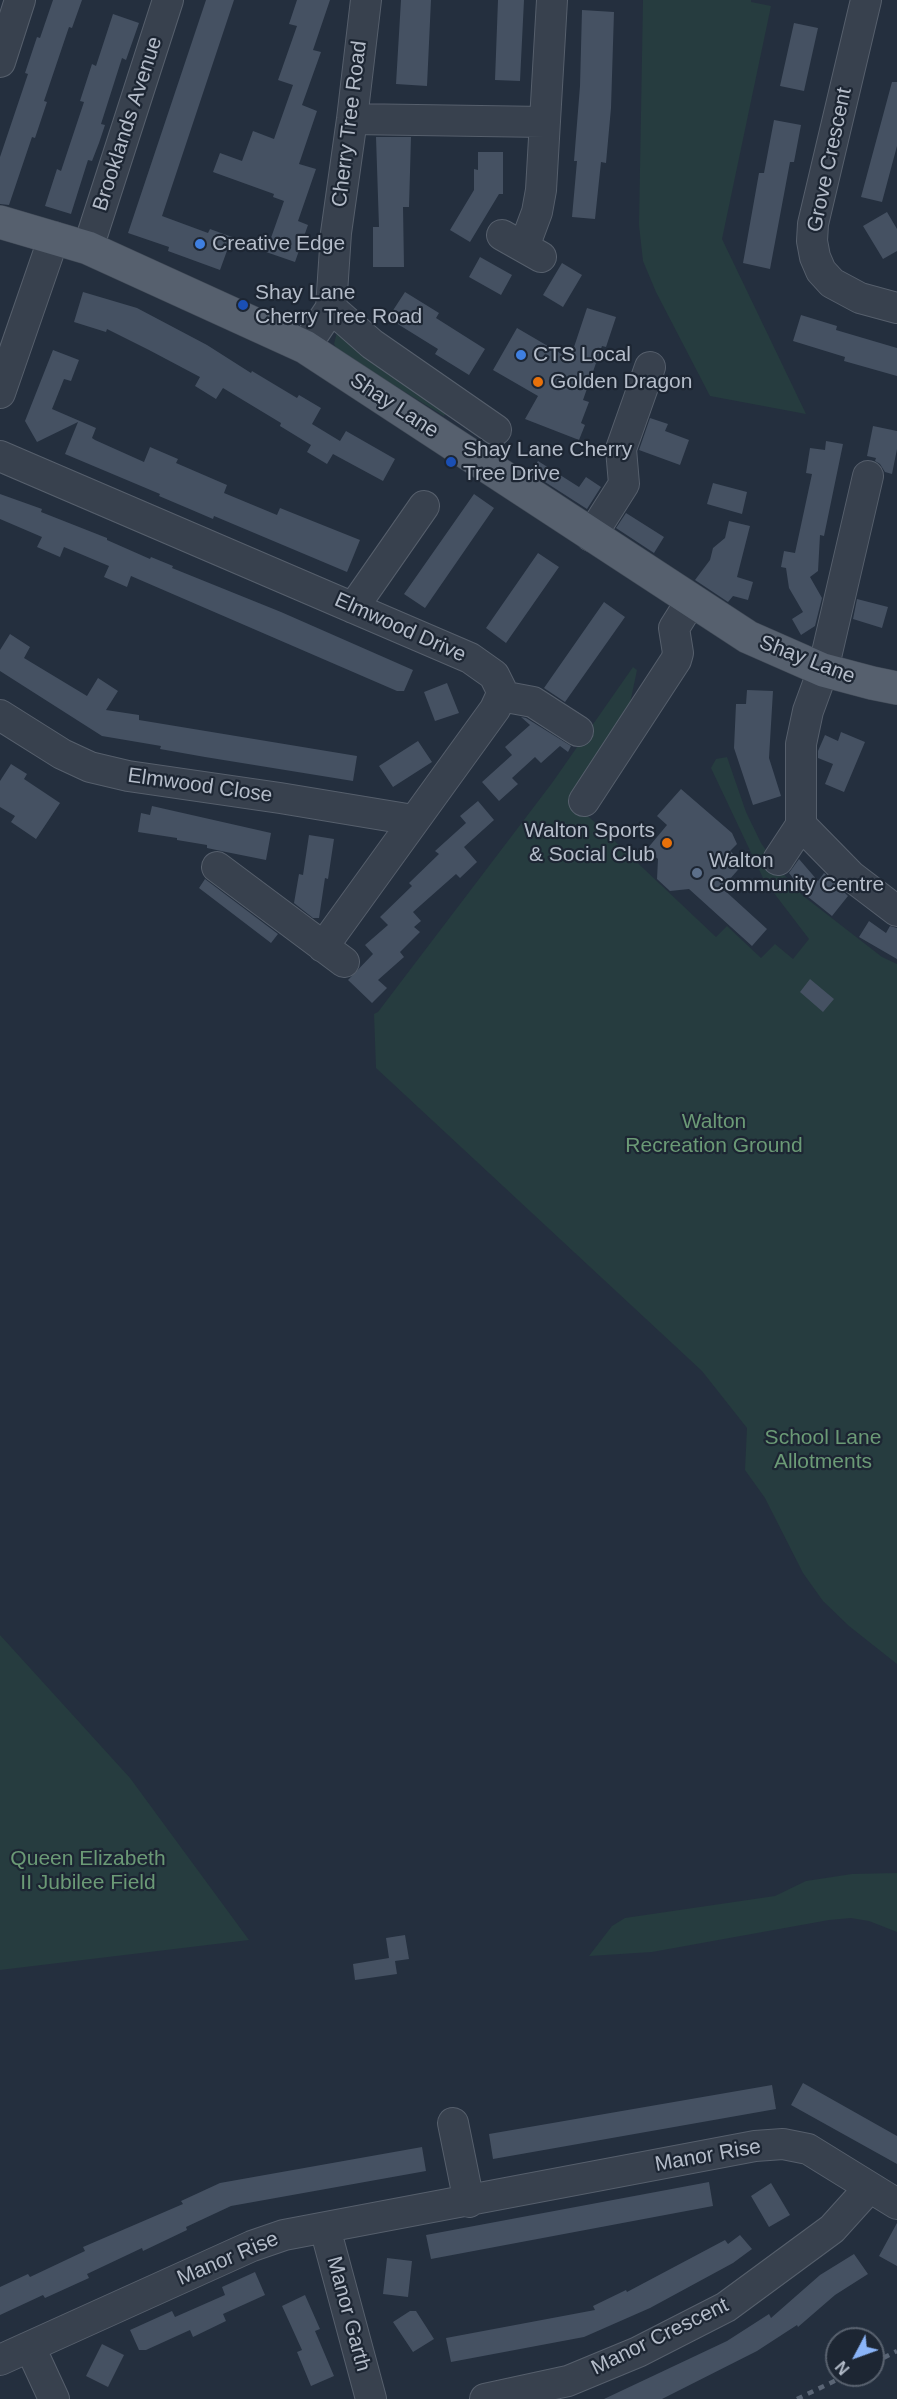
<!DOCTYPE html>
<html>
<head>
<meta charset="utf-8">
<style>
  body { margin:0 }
  #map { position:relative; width:897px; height:2399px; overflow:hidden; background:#242f3e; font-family:Arial,sans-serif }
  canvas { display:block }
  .north { position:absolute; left:825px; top:2327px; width:60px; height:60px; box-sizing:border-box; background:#1d2633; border:2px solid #59626f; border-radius:50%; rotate:229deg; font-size:16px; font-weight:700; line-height:24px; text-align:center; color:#b4bcc9 }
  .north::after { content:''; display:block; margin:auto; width:21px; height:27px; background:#8ab4f8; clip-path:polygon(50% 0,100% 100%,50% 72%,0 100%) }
</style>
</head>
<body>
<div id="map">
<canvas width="897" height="2399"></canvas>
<div class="north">N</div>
</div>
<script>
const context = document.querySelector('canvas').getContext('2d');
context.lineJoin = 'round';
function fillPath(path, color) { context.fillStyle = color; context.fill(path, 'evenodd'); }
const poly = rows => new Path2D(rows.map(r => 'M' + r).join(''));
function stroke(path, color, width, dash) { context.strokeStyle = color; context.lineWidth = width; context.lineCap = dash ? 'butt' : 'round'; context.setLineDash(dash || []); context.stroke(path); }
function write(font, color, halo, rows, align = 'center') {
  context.font = font + ' Arial,sans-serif'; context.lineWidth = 4.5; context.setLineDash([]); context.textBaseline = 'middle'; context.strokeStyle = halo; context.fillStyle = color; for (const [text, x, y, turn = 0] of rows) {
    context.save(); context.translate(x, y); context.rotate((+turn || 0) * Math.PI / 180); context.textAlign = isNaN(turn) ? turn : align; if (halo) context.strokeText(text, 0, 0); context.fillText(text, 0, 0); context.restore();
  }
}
fillPath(poly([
  [643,0,751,0,751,2,771,6,722,239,806,414,710,396,656,292,643,261,639,225],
  [337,332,450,408,444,416,338,351,334,344],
  [633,667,637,670,628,713,571,800,716,937,727,926,761,958,775,944,793,959,809,939,764,880,711,768,716,759,727,757,746,812,761,843,780,870,802,895,882,957,897,964,897,1664,849,1626,823,1601,803,1573,765,1498,745,1470,747,1428,702,1371,376,1068,374,1014,378,1012,552,783],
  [0,1635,130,1778,249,1940,0,1970],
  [897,1873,897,1932,869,1921,851,1918,829,1920,652,1952,589,1956,612,1926,625,1918,775,1896,806,1881,852,1874]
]), '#263c3f');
fillPath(poly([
  [53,0,82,0,72,28,69,27,44,101,47,102,35,138,32,137,9,205,0,204,0,157,28,74,25,73,37,37,40,38],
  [206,0,234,0,162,216,208,233,210,229,232,237,220,270,168,251,169,247,128,233],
  [297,0,330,0,313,50,321,52,302,105,317,111,299,164,316,169,298,221,308,225,295,262,266,252,284,201,273,197,274,194,213,172,220,153,242,161,253,131,274,139,293,85,278,80,297,26,289,24],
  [401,0,431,0,427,86,396,84],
  [498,0,524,0,520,81,495,80],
  [582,10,614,12,611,108,606,163,601,162,595,219,572,217,577,161,574,161,580,86],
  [113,14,139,23,126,60,122,58,101,124,105,125,99,143,92,161,88,160,71,214,45,206,57,169,61,171,84,102,80,101,92,64,96,66],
  [794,23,818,28,804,91,780,86],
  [892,82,897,82,897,146,882,202,861,197],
  [774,120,801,125,794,162,790,162,770,269,743,263,759,173,764,173],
  [376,137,411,137,409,207,403,207,404,267,373,267,373,227,379,227],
  [478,152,503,152,503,194,499,194,470,242,450,230,474,190,474,169,478,170],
  [887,212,897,229,897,251,883,259,863,226],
  [480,257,512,275,501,295,469,277],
  [562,263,582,275,563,307,543,295],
  [83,292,137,308,207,345,251,373,252,371,297,398,299,395,321,408,312,424,340,441,346,431,395,459,383,481,333,454,327,464,307,452,311,445,280,426,281,423,223,388,216,399,195,386,200,377,149,350,107,329,106,332,74,322],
  [405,292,439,313,436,318,485,349,469,375,435,354,438,349,388,318],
  [587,308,616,317,606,347,602,346,583,400,589,402,581,423,585,425,579,440,525,419,538,396,493,370,517,328,570,359],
  [801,315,837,326,836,330,897,348,897,376,844,361,845,357,793,341],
  [53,350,79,360,71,381,64,379,52,409,96,428,92,438,95,440,144,462,150,447,178,459,176,463,227,485,224,493,277,515,280,508,360,540,347,572,214,516,213,519,192,510,159,496,160,494,65,454,78,422,37,442,25,421],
  [650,418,668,424,665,431,689,440,680,465,639,450],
  [873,426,897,431,897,449,892,474,885,472,880,464,875,461,876,458,867,456],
  [826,441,843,444,824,536,820,535,818,571,810,577,822,598,815,626,801,635,792,619,803,612,789,588,786,568,781,567,784,551,795,553,812,474,806,473,810,448,825,450],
  [538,461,579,487,586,477,601,487,587,509,531,473],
  [713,483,747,492,742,514,707,504],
  [0,494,42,509,41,512,107,538,107,540,150,559,151,557,173,566,172,568,281,612,413,670,404,691,397,691,131,576,127,587,104,577,109,566,64,547,60,557,37,547,42,537,0,519],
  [474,494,494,508,425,608,404,594],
  [626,513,664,537,654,553,616,528],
  [729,521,750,526,737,577,753,582,748,600,733,596,728,602,695,580,710,560,713,548,725,538],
  [538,553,559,567,506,643,486,628],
  [857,599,888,607,882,628,853,619],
  [604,602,625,617,565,702,544,688],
  [10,634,30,647,24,658,87,696,98,678,118,691,106,710,139,715,139,720,357,756,353,781,205,757,160,749,161,746,102,736,0,671,0,650],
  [447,683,459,713,435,721,424,692],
  [747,690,773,691,769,758,781,796,753,805,734,748,736,704,746,704],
  [521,717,526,718,571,746,568,752,560,746,541,763,535,757,512,778,518,784,499,801,482,782,512,755,505,747,530,725],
  [841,732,865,742,844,792,825,784,833,764,818,758,818,751,825,735,838,741],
  [418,741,432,762,393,787,379,766],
  [11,764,27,774,24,779,60,803,36,839,11,822,15,816,0,807,0,781],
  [681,789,732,833,737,844,730,851,744,863,722,888,767,929,752,946,689,889,670,891,657,879,658,859,647,849,667,825,657,816],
  [478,801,494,820,464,847,477,862,460,878,456,874,413,912,421,921,414,927,420,932,400,952,404,957,378,980,387,988,372,1003,348,980,373,954,365,945,388,925,380,917,412,886,409,883,439,854,435,851,466,823,460,816],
  [152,806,271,833,266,860,226,852,207,848,207,845,177,840,177,838,138,832,141,813,150,815],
  [309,835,334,839,328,879,325,878,319,918,313,918,294,903,299,874,303,875],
  [799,859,818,881,824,873,848,896,832,916,807,896,789,873],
  [205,879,278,934,271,943,199,888],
  [869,921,886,933,890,926,897,928,897,959,859,937],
  [810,979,834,999,823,1012,800,992],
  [405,1935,409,1959,395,1961,397,1974,355,1980,353,1964,389,1958,386,1938],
  [803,2083,897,2136,897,2164,791,2105],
  [772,2085,776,2109,493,2159,489,2134],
  [422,2147,426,2171,231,2206,186,2227,187,2230,143,2251,142,2248,87,2274,89,2278,45,2298,43,2295,0,2315,0,2287,28,2274,30,2277,85,2251,83,2247,183,2204,181,2201,220,2183],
  [709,2182,713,2206,431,2259,426,2235],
  [771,2183,790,2215,769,2227,751,2196],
  [897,2223,897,2266,879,2256],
  [740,2235,752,2249,733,2263,650,2308,584,2337,451,2362,446,2338,595,2310,593,2306,626,2290,627,2292,725,2240,728,2244],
  [854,2254,868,2274,835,2295,798,2327,797,2325,757,2351,662,2399,604,2399,727,2341,769,2314,771,2318,820,2275],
  [387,2258,412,2261,408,2297,383,2294],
  [255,2272,265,2295,223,2314,226,2321,193,2337,190,2330,146,2350,139,2350,130,2330,172,2311,175,2317,225,2295,222,2287],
  [305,2295,320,2329,315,2331,334,2376,311,2386,297,2352,302,2350,282,2306],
  [410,2311,416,2311,434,2339,413,2352,393,2322],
  [102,2344,124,2355,108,2387,86,2376]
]), '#455162');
const minor = poly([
  [866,0,813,224,812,241,815,257,821,271,832,283,860,298,897,308],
  [0,62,20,0],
  [352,119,545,122],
  [502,235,541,257],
  [524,247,537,212,541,190,552,0],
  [88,248,168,0],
  [331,308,372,344,496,430],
  [305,347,331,308,336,233,352,119,366,0],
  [0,393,54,237],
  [0,456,470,658,494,675,501,689,501,696,495,709,323,947],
  [591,536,624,484,621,449,650,367],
  [353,608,424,506],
  [501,696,533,702,578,731],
  [0,715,62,754,90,767,128,776,280,798,413,820],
  [584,801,676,660,678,653,674,628,691,601],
  [801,825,801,744,808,711,823,670,868,476],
  [778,860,801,825,851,876,897,911],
  [217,867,344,962],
  [453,2123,469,2202],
  [325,2228,371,2399],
  [30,2347,54,2399],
  [0,2360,252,2246,284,2235,755,2146,783,2144,808,2149,897,2204],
  [485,2399,568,2381,638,2352,726,2307,832,2229,869,2188]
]);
const major = poly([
  [0,222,88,248,305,347,748,637,823,670,872,683,897,688]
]);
stroke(minor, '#565f6c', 32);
stroke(major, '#414a57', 34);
stroke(minor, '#38414e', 30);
stroke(major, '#56606e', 33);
stroke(poly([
  [873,2363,897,2351],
  [797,2399,847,2375]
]), '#5a6575', 4.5, [6, 6]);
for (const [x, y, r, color] of [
  [200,244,6,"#3f7fe0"],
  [243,305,6,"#1a4fb4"],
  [521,355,6,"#3f7fe0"],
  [538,382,6,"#e8710a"],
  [451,462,6,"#1a4fb4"],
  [667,843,6,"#e8710a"],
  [697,873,6,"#5c6f8a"]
]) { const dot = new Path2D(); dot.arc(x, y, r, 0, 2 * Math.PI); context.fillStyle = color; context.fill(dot); stroke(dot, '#1d2633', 2); }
write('21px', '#b4bcc9', '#1d2633', [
  ["Brooklands Avenue",128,124,-72],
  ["Cherry Tree Road",350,124,-83],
  ["Grove Crescent",830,160,-78],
  ["Shay Lane",394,406,33],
  ["Elmwood Drive",400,628,24],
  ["Shay Lane",807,660,21],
  ["Elmwood Close",200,786,8],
  ["Manor Rise",708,2156,-10],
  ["Manor Rise",228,2259,-23],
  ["Manor Garth",348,2314,75],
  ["Manor Crescent",660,2337,-26]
]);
write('21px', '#b4bcc9', '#1d2633', [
  ["Creative Edge",212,244],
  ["Shay Lane",255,293],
  ["Cherry Tree Road",255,317],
  ["CTS Local",533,355],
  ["Golden Dragon",550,382],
  ["Shay Lane Cherry",463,450],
  ["Tree Drive",463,474],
  ["Walton Sports",655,831,"right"],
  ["& Social Club",655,855,"right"],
  ["Walton",709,861],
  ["Community Centre",709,885]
], 'left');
write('21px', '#6b9a76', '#1d2633', [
  ["Walton",714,1122],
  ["Recreation Ground",714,1146],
  ["School Lane",823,1438],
  ["Allotments",823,1462],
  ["Queen Elizabeth",88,1859],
  ["II Jubilee Field",88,1883]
]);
</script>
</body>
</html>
